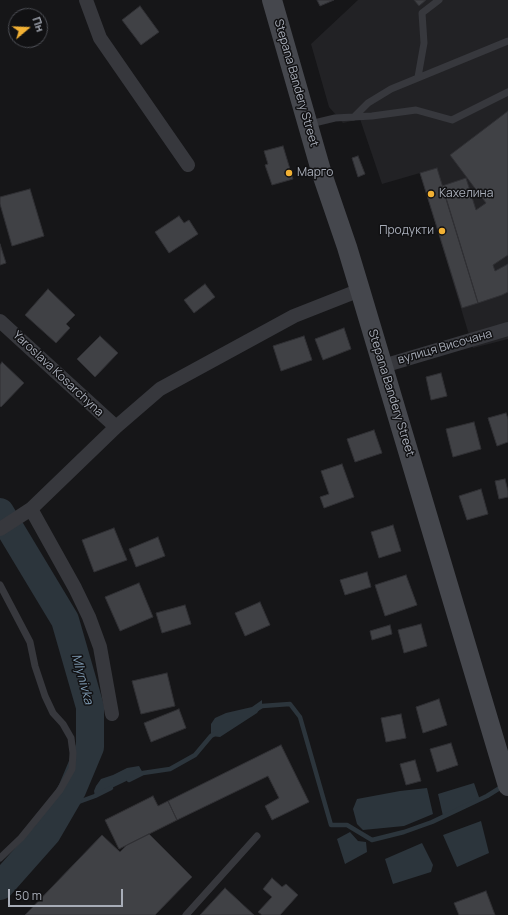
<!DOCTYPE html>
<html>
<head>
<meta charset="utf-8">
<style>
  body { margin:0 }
  #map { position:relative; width:508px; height:915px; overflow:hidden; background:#161618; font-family:Manrope,sans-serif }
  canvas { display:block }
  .north { position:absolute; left:8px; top:8px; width:40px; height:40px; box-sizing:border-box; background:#111113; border:1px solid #4d4f55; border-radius:50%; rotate:71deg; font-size:11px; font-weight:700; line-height:16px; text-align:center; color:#a8adb8 }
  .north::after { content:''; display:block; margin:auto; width:14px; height:18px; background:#f2b134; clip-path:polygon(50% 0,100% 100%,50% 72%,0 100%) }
  .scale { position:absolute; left:8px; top:889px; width:115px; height:18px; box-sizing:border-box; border:2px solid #a8adb8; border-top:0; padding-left:5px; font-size:12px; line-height:14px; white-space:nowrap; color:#a8adb8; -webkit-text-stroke:3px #111113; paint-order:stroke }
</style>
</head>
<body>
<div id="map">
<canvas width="508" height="915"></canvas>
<div class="north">Пн</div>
<div class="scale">50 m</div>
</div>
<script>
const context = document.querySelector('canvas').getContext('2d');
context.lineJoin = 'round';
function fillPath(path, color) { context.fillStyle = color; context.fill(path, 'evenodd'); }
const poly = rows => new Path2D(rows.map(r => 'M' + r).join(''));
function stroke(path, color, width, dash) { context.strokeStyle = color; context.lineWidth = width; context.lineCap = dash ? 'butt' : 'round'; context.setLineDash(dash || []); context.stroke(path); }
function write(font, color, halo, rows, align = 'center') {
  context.font = font + ' Manrope,sans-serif'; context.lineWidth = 3; context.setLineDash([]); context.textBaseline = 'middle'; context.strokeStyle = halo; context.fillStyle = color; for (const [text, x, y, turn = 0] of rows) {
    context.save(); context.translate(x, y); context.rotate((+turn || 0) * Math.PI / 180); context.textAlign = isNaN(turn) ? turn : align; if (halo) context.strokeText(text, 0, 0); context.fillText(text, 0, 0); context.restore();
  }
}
fillPath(poly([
  [358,0,508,0,508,339,473,348,420,173,382,184,360,119,343,123,329,107,311,44]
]), '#222225');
fillPath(poly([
  [262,700,262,706,257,713,220,737,211,736,211,724,215,718,226,713,252,707],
  [139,766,143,773,95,796,94,791,96,786,101,779,113,775,127,768],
  [474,783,480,800,443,816,438,794],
  [427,788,433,814,404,826,363,830,357,824,353,809,357,799,400,791],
  [481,821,489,853,457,867,443,835],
  [350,832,358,841,366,842,367,852,345,864,337,839],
  [422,843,433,865,431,872,393,884,385,859]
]), '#2c353c');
stroke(poly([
  [257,709,262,706,290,704,300,717,331,825,347,825,372,840,404,832,432,822,487,796,503,786],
  [129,780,143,773,170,769,195,755,211,736,216,733],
  [62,808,95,796,111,788]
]), '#2c353c', 4.5);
stroke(poly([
  [0,512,65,620,90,707,90,747,72,790,47,833,0,886]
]), '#2c353c', 28);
const building = poly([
  [317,0,334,0,320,6,317,0],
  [414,0,426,0,419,6,414,0],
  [140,6,159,32,141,45,122,20,140,6],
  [508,111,508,255,493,265,495,271,508,264,508,292,502,295,478,303,442,186,466,178,476,210,486,203,450,155,508,111],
  [283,146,293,179,272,185,265,165,268,164,264,151,283,146],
  [358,156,365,174,358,177,352,158,358,156],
  [437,168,478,303,462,308,420,173,437,168],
  [30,189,44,236,12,246,0,204,0,197,30,189],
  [179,216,184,223,189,220,198,234,169,253,155,232,179,216],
  [0,244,6,263,0,265,0,244],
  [205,284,215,297,194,313,184,300,205,284],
  [48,289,75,315,66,324,70,328,56,343,25,315,48,289],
  [344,328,351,349,323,360,315,339,344,328],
  [100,336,118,353,95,377,77,359,100,336],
  [304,336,312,360,281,371,273,346,304,336],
  [2,362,24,383,1,407,0,406,0,365,2,362],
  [441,373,447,396,431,400,426,377,441,373],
  [506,413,508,419,508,442,497,446,488,418,506,413],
  [474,422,481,449,453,457,446,429,474,422],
  [374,430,382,453,355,462,347,439,374,430],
  [342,464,354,497,324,508,320,497,329,494,321,471,342,464],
  [505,479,508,491,508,497,499,499,495,481,505,479],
  [481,489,488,514,467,520,459,496,481,489],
  [393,525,401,551,379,558,371,532,393,525],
  [114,528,127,560,94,572,82,540,114,528],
  [158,537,165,556,136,567,129,549,158,537],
  [367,572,371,587,345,595,340,580,367,572],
  [406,575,417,605,385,616,375,585,406,575],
  [139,583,153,617,120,631,105,597,139,583],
  [260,602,270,625,245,636,235,613,260,602],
  [185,605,191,624,162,633,156,613,185,605],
  [421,624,427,646,404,653,398,630,421,624],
  [390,625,392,634,372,640,370,631,390,625],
  [167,673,175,706,141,714,132,681,167,673],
  [439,699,447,725,423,733,416,707,439,699],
  [179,709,186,728,151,742,144,723,179,709],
  [401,714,406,738,386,742,381,718,401,714],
  [451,743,458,765,437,772,430,749,451,743],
  [281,745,309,802,272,820,265,806,279,798,268,776,177,820,168,801,281,745],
  [415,760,421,781,406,785,400,764,415,760],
  [153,796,158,806,168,801,177,820,119,849,105,820,153,796],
  [149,834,192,877,155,915,25,915,102,835,120,852,127,845,149,834],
  [272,878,282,887,286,884,298,895,280,915,262,915,258,912,272,897,263,889,272,878],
  [225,888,254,915,200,915,225,888],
  [486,891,495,915,459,915,454,903,486,891]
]);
fillPath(building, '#404145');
stroke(building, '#303034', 1);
stroke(poly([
  [418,77,424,43,422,13,439,0],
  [354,117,368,103,391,89,508,41],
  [310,124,335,118,372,116,416,110,452,120,508,92],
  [0,585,30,642,35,666,45,696,53,713,63,724,71,738,73,753,72,769,60,790,21,838,0,858],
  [186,915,257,836]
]), '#37383d', 7);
stroke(poly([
  [86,0,100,38,188,165],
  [0,321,116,427],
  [383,366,508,329],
  [31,509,75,588,89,617,100,647,112,714],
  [0,529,31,509,116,427,160,389,294,316,360,290]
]), '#37383d', 14);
stroke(poly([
  [272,0,322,174,347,247,360,290,508,786]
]), '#45474d', 20);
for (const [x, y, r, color] of [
  [289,173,4,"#f2b134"],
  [431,194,4,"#f2b134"],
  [442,231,4,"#f2b134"]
]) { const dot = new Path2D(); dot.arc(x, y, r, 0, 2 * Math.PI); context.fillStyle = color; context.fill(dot); stroke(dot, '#111113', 1.5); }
write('12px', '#a8adb8', '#111113', [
  ["Stepana Bandery Street",296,83,74],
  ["вулиця Височана",445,347,-16],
  ["Yaroslava Kosarchyna",58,374,43],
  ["Stepana Bandery Street",391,393,73]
]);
write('12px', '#a8adb8', '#111113', [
  ["Марго",297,173],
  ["Кахелина",439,194],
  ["Продукти",434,231,"right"]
], 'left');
write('italic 13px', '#7f9bb3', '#111113', [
  ["Mlynivka",82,679,75]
]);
</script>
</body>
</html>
